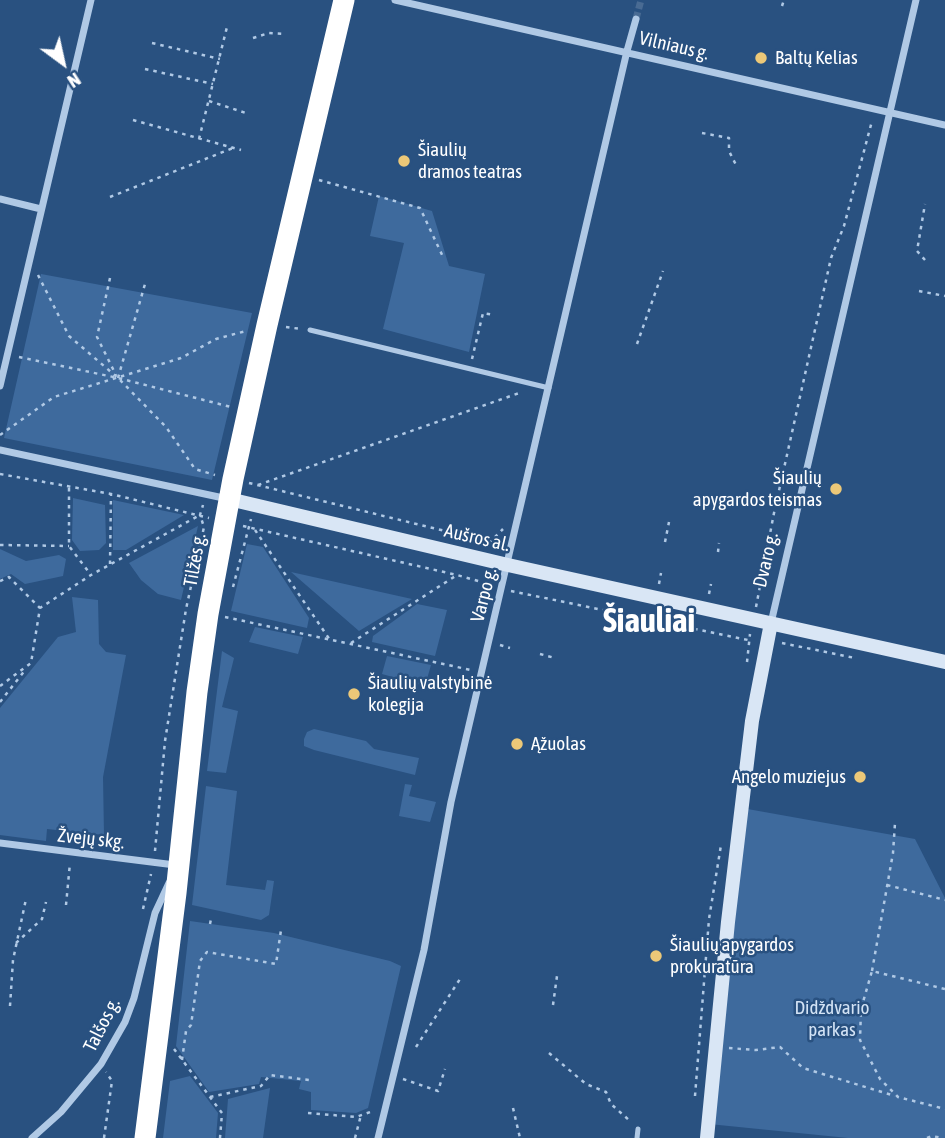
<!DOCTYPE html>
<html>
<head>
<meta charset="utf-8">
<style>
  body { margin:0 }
  #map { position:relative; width:945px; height:1138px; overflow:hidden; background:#295180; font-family:"Asap Condensed",sans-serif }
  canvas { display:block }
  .north { position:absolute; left:28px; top:28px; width:70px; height:70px; -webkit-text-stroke:5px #295180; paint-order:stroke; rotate:147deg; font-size:19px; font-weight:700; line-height:28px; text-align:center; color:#fff }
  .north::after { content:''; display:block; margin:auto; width:24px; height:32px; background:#fff; clip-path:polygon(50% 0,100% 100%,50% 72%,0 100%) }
</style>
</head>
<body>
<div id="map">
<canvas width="945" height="1138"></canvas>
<div class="north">N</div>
</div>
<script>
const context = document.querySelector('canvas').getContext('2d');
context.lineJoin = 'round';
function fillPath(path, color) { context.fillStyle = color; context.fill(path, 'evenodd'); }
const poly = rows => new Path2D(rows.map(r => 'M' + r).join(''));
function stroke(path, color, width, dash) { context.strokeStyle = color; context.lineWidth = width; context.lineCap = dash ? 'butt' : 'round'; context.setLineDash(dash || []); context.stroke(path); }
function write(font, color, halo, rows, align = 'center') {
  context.font = font + ' "Asap Condensed",sans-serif'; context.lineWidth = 5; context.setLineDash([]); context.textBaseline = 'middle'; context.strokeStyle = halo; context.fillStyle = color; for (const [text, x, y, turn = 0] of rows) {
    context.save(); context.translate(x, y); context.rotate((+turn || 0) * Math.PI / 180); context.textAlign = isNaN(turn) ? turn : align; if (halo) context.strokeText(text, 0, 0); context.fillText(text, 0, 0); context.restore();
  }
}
fillPath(poly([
  [379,196,432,211,449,266,485,274,469,352,383,329,404,243,370,236],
  [41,274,252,313,212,480,4,438],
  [73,498,105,505,106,543,99,550,80,551,72,540],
  [113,500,184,515,126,550,113,550],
  [198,526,181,600,158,594,141,580,129,563],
  [247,544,263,547,309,618,307,628,231,611],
  [0,549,26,561,59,555,66,559,63,576,25,584,11,574,0,579],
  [291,572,412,599,359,631],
  [72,597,98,600,99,644,106,652,126,655,103,777,104,835,47,829,46,841,0,835,0,708,58,637,76,632],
  [417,604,447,610,435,656,372,642,373,636],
  [255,627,303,637,298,654,249,642],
  [222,651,234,658,222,707,238,711,226,773,207,771],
  [387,656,431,665,425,686,382,674],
  [314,729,366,741,374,749,419,758,415,775,314,750,304,746,304,739,307,732],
  [405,784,412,785,409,796,436,802,430,822,399,816],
  [206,786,237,791,226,885,265,890,267,880,274,881,269,915,261,920,192,905],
  [742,808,915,839,945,898,945,1138,848,1138,709,1124],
  [190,921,274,933,390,961,401,966,368,1108,356,1113,311,1110,311,1092,299,1089,301,1081,261,1077,259,1084,209,1092,176,1046],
  [190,1076,218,1113,216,1138,163,1138,170,1081],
  [270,1088,263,1138,225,1138,228,1099]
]), '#3e6a9d');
stroke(poly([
  [636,19,641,0]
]), '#496b93', 7, [7, 3.5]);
stroke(poly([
  [782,6,784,0],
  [253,38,269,33,286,34],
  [152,43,220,59],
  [145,69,213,84],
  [209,101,249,114],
  [133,120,241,150],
  [702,133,729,138,729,151,737,167],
  [199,139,227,27],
  [319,180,420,208,444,259],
  [110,197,233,148],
  [925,260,917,251,925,204],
  [38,275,69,336,118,378,166,427,195,469,215,475],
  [110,278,97,337,116,375],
  [919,291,945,296],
  [286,327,301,329],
  [637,344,663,271],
  [19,357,118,378,231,407],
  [472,359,483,313,494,315],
  [118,378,145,284],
  [0,435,54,397,181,358,216,339,246,331],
  [0,474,111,494,209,518],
  [249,483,490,542,503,529],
  [258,485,522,392],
  [69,488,69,546,91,575],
  [243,526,457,575,492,585],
  [255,530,330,640],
  [665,542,669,522],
  [0,545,69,546],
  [718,552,719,543],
  [110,564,111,494],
  [0,581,9,577,40,608],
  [659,584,661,573],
  [233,587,251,519],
  [511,591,748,640],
  [709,594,711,584],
  [756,607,774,513,831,258,844,226,872,121],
  [225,617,471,670],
  [351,643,457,575],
  [782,643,855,658],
  [500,645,510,648],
  [540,654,555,658],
  [747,662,750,634],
  [0,686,31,663,40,608,91,575,200,515],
  [0,702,26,669],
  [155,851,165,741,186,609,204,527,200,515,203,505],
  [887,885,945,900],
  [66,905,70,863],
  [143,909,151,874],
  [210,924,211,919],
  [16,943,42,919,46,902],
  [872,971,893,853,895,823],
  [945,989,872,971,861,1009,860,1040,880,1079,898,1097,945,1109],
  [553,1005,557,976],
  [10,1006,13,960,26,899],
  [416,1047,460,979],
  [729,1048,756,1050,780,1047,803,1068,895,1096],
  [174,1049,222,1113,220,1138],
  [549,1053,586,1084,606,1092,611,1104,630,1121],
  [182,1060,186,1031,191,1025,200,961,207,952,276,964,281,930],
  [403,1079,438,1091,445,1069],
  [695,1096,709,919,721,845],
  [210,1097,261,1086,270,1075,309,1080],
  [513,1108,520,1138],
  [308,1113,356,1117,373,1111],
  [104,1138,112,1081,106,1072],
  [355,1138,361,1115],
  [927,1138,932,1136,942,1138]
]), '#b0c9e5', 2.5, [3.5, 5]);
stroke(poly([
  [310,330,549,388],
  [637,1138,638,1129]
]), '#b0c9e5', 5);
stroke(poly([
  [395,0,945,125],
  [0,199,41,209],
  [0,386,91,0],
  [0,450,228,499],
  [771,623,916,0],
  [0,843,175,865],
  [32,1138,61,1112,101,1064,125,1022,134,998,155,913,169,883],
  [378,1138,424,950,451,802,627,51,636,19]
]), '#b0c9e5', 7);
stroke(poly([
  [229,499,508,565,945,662],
  [707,1138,728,922,752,721,771,623]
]), '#d9e6f5', 14);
stroke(poly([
  [145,1138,176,893,197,692,208,614,233,479,267,325,344,0]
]), '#fff', 21);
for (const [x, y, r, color] of [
  [761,58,7,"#ecc878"],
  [404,161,7,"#ecc878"],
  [836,489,7,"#ecc878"],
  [354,694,7,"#ecc878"],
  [517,744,7,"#ecc878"],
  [860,777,7,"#ecc878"],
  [656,956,7,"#ecc878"]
]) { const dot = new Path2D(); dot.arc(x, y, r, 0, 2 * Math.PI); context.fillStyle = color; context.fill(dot); stroke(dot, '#295180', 2.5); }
write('19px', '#fff', '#295180', [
  ["Vilniaus g.",674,46,13],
  ["Aušros al.",477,538,13],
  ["Tilžės g.",195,560,-80],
  ["Dvaro g.",766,560,-77],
  ["Varpo g.",484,595,-76],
  ["Žvejų skg.",91,839,6],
  ["Talšos g.",102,1025,-63]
]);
write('19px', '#fff', '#295180', [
  ["Baltų Kelias",775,58],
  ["Šiaulių",418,150],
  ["dramos teatras",418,172],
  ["Šiaulių",822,478,"right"],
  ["apygardos teismas",822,500,"right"],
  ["Šiaulių valstybinė",368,683],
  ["kolegija",368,705],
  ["Ąžuolas",531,744],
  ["Angelo muziejus",846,777,"right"],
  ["Šiaulių apygardos",670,945],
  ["prokuratūra",670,967]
], 'left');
write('19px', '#d3e3f5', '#295180', [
  ["Didždvario",832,1008],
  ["parkas",832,1030]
]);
write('bold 33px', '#fff', '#295180', [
  ["Šiauliai",649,622]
]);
</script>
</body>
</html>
